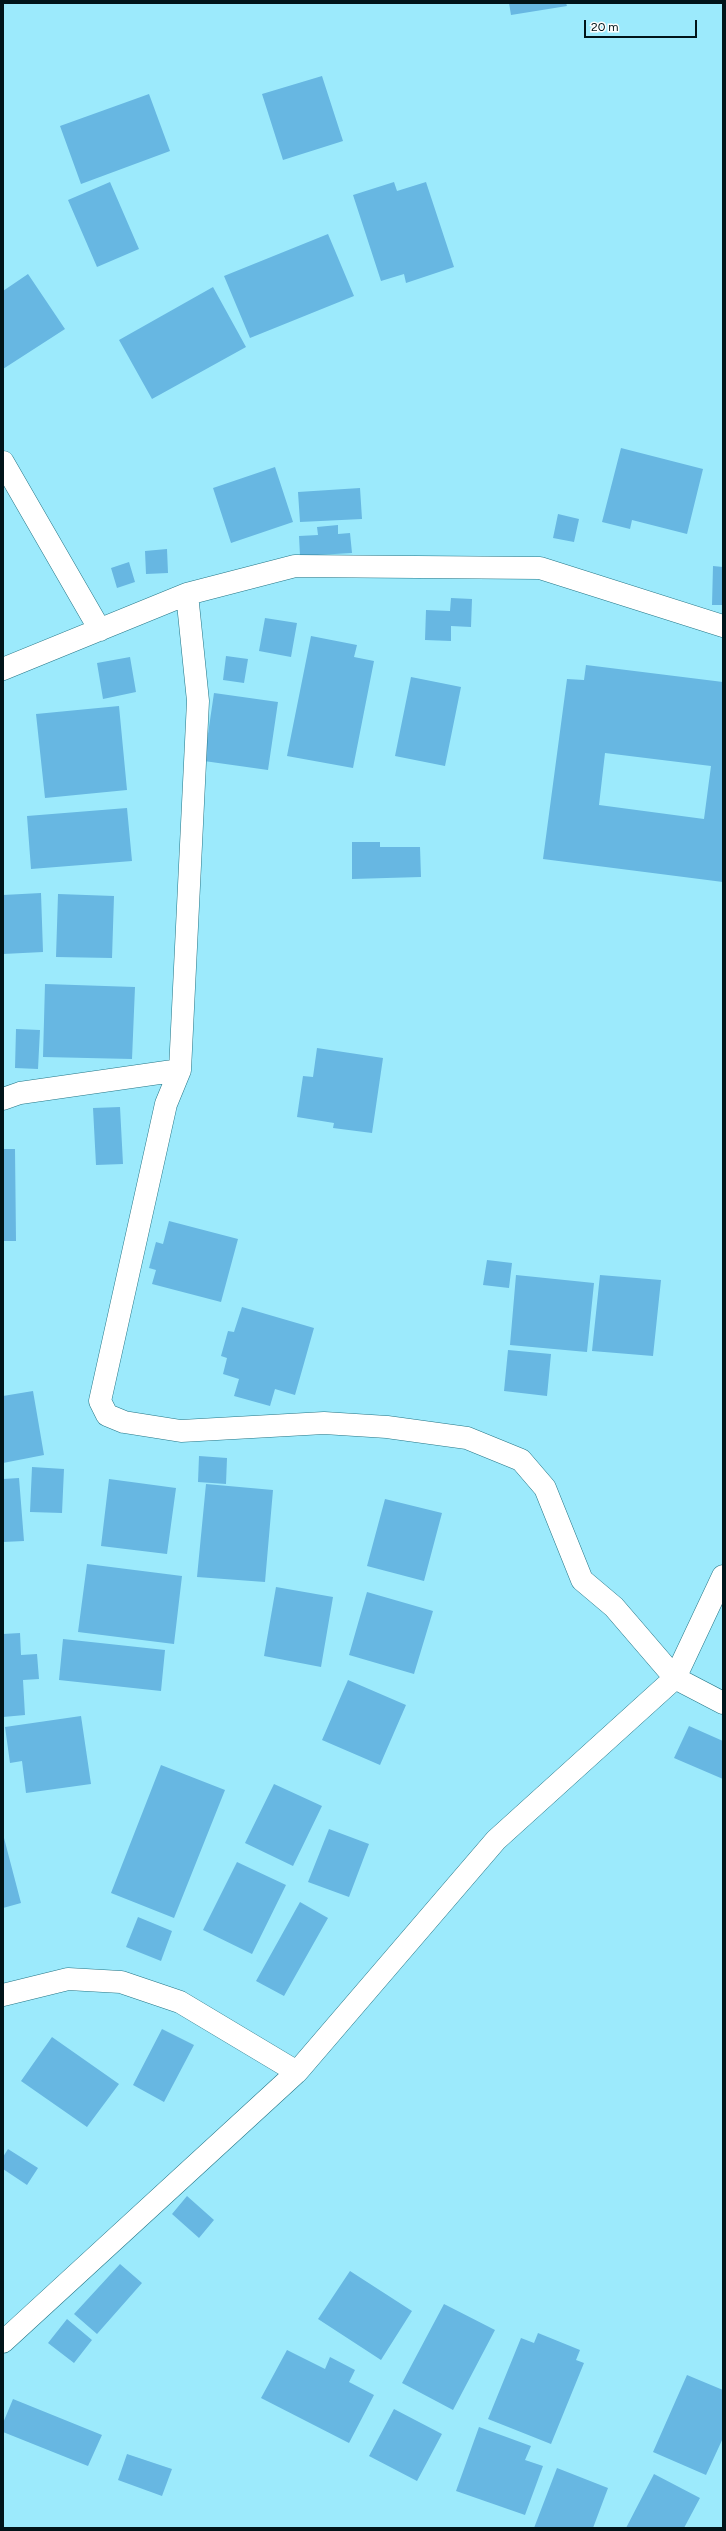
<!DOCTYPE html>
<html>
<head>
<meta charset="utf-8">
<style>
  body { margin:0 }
  #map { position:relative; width:726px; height:2531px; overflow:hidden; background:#9ceafc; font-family:Figtree,sans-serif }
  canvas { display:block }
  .frame { position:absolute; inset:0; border:4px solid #011419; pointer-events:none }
  .scale { position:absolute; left:584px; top:20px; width:113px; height:18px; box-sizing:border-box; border:2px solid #011419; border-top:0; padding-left:5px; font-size:12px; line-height:14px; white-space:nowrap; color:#011419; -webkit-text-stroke:3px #fdfdfd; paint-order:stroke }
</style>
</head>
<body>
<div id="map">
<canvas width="726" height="2531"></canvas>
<div class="frame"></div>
<div class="scale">20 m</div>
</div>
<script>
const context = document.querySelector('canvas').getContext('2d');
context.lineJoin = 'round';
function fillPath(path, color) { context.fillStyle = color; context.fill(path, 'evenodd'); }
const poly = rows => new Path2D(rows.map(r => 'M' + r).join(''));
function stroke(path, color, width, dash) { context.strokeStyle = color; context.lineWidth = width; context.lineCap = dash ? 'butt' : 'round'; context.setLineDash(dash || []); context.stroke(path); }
fillPath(poly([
  [509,3,566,3,567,6,511,15],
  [322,76,343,141,283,160,262,94],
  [149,94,170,151,81,184,60,126],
  [110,182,139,249,97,267,68,200],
  [394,182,397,191,426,182,454,267,406,283,404,274,381,281,353,195],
  [328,234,354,296,250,338,224,276],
  [28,274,65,329,3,369,3,291],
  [213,287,246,347,152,399,119,340],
  [621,448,703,469,687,534,632,520,630,529,602,522],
  [275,467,293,522,231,543,213,488],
  [360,488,362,519,300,522,298,492],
  [558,514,579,519,574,542,553,538],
  [338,525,338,534,350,533,352,553,300,556,299,536,318,535,317,527],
  [167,549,168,573,146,574,145,551],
  [129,562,135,582,117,588,111,568],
  [713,566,723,567,723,605,712,605],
  [451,598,472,599,471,627,451,626,451,641,425,640,426,610,450,611],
  [265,618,297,623,291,657,259,651],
  [311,636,357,645,354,657,374,661,353,768,287,756],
  [226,656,248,659,244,683,223,680],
  [130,657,136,692,103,699,97,663],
  [586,665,723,682,723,882,543,859,567,679,584,680],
  [605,753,711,766,704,819,599,805],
  [411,677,461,687,445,766,395,756],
  [214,693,278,702,268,770,204,761],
  [119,706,127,790,45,798,36,714],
  [127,808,132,861,31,869,27,816],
  [352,842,380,842,380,847,420,847,421,877,352,879],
  [41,893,43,952,3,954,3,895],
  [58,894,114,896,112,958,56,957],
  [45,984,135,987,132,1059,43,1057],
  [16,1029,40,1030,38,1069,15,1068],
  [317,1048,383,1058,372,1133,333,1128,334,1123,297,1117,303,1076,313,1077],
  [120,1107,123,1164,96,1165,93,1108],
  [3,1149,15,1149,16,1241,3,1241],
  [169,1221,238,1239,221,1302,152,1284,156,1270,149,1268,156,1242,163,1244],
  [487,1260,512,1263,509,1288,483,1285],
  [516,1275,594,1283,587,1352,510,1345],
  [600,1275,661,1280,653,1356,592,1351],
  [242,1307,314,1328,295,1395,275,1389,270,1406,234,1396,239,1379,223,1374,227,1358,221,1356,228,1331,234,1332],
  [508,1350,551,1354,547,1396,504,1391],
  [33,1391,44,1455,3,1463,3,1396],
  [199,1456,227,1458,226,1484,198,1482],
  [32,1467,64,1469,62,1513,30,1512],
  [19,1478,24,1541,3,1542,3,1479],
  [109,1479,176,1488,167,1554,101,1546],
  [206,1484,273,1490,265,1582,197,1577],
  [385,1499,442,1513,424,1581,367,1566],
  [87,1564,182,1576,174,1644,78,1632],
  [276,1587,333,1597,321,1667,264,1656],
  [367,1592,433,1611,414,1674,349,1655],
  [20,1633,21,1655,37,1654,39,1679,23,1680,25,1715,3,1717,3,1634],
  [63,1639,165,1650,161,1691,59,1680],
  [348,1680,406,1705,380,1765,322,1740],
  [81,1716,91,1784,26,1793,22,1761,10,1763,5,1727],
  [689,1726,723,1741,723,1779,674,1758],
  [161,1765,225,1790,174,1918,111,1893],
  [274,1784,322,1806,293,1866,245,1843],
  [329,1829,369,1844,349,1897,308,1882],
  [4,1838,21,1903,3,1908,3,1839],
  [237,1862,286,1885,252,1954,203,1930],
  [300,1902,328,1918,284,1996,256,1981],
  [138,1917,172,1931,161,1961,126,1947],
  [162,2029,194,2045,164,2102,133,2085],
  [52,2037,119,2084,87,2127,21,2081],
  [8,2149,38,2168,27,2185,3,2169,3,2157],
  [187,2196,214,2220,199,2238,172,2214],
  [120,2264,142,2283,97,2334,74,2314],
  [350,2271,412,2311,381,2360,318,2319],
  [444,2304,495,2330,453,2410,402,2383],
  [67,2319,92,2340,74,2363,48,2343],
  [538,2333,580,2350,576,2360,584,2363,551,2444,488,2419,521,2338,534,2343],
  [287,2350,325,2369,330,2357,355,2370,349,2382,374,2395,349,2443,261,2398],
  [687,2375,723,2390,723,2438,706,2475,653,2452],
  [13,2399,102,2435,88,2466,3,2432,3,2423],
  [394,2409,442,2434,417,2481,369,2456],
  [479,2427,531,2446,525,2460,543,2466,525,2515,456,2491],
  [127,2454,172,2469,162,2496,118,2480],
  [557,2468,608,2488,593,2528,534,2528],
  [654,2474,700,2498,684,2528,626,2528]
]), '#67b7e2');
const minor = poly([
  [3,462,100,630],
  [187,594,198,701,180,1070,166,1104,100,1401,107,1415,124,1422,181,1431,324,1423,387,1427,467,1438,521,1460,545,1488,582,1580,614,1607,675,1678,723,1703],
  [3,669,187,594,295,566,540,568,723,626],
  [3,1099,20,1093,180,1070],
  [3,1995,68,1979,121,1982,180,2002,297,2072],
  [3,2342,297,2072,496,1840,675,1678,723,1576]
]);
stroke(minor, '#237586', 23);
stroke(minor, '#fff', 22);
</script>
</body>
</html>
